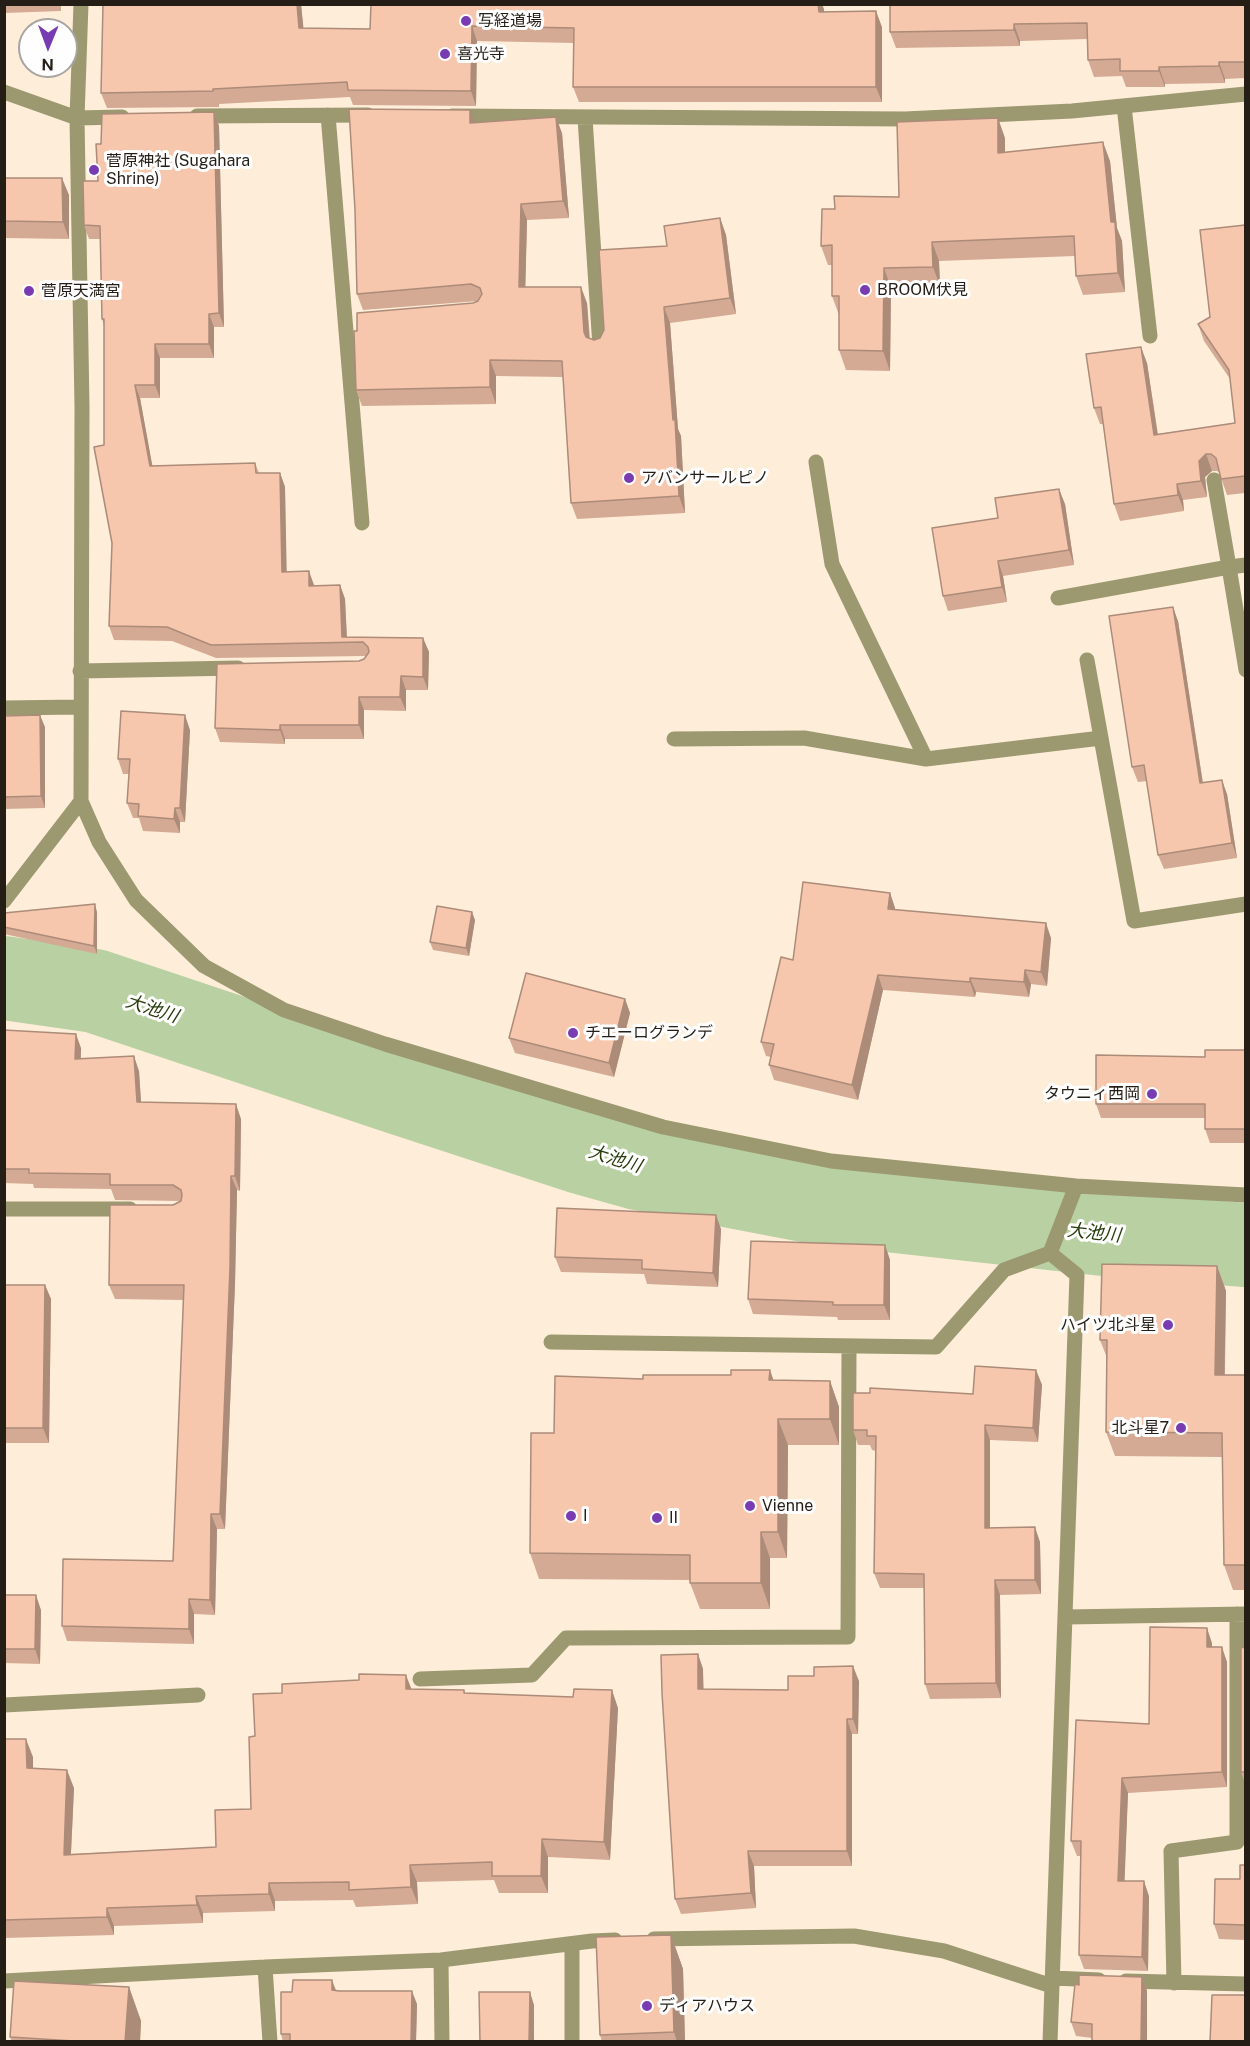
<!DOCTYPE html>
<html>
<head>
<meta charset="utf-8">
<style>
  body { margin:0 }
  #map { position:relative; width:1250px; height:2046px; overflow:hidden; background:#feeed9; font-family:"Public Sans",sans-serif }
  canvas { display:block }
  .frame { position:absolute; inset:0; border:6px solid #241e16; pointer-events:none }
  .north { position:absolute; left:18px; top:18px; width:60px; height:60px; box-sizing:border-box; background:#fefefe; border:2px solid #a7a4a1; border-radius:50%; rotate:181deg; font-size:16px; font-weight:700; line-height:24px; text-align:center; color:#241e16 }
  .north::after { content:''; display:block; margin:auto; width:21px; height:27px; background:#783bb1; clip-path:polygon(50% 0,100% 100%,50% 72%,0 100%) }
</style>
</head>
<body>
<div id="map">
<canvas width="1250" height="2046"></canvas>
<div class="frame"></div>
<div class="north">N</div>
</div>
<script>
const context = document.querySelector('canvas').getContext('2d');
context.lineJoin = 'round';
const poly = rows => new Path2D(rows.map(r => 'M' + r).join(''));
function stroke(path, color, width, dash) { context.strokeStyle = color; context.lineWidth = width; context.lineCap = dash ? 'butt' : 'round'; context.setLineDash(dash || []); context.stroke(path); }
function fillPath(path, color) { context.fillStyle = color; context.fill(path, 'evenodd'); }
function write(font, color, halo, rows, align = 'center') {
  context.font = font + ' "Public Sans","Noto Sans JP",sans-serif'; context.lineWidth = 6; context.setLineDash([]); context.textBaseline = 'middle'; context.strokeStyle = halo; context.fillStyle = color; for (const [text, x, y, turn = 0] of rows) {
    context.save(); context.translate(x, y); context.rotate((+turn || 0) * Math.PI / 180); context.textAlign = isNaN(turn) ? turn : align; if (halo) context.strokeText(text, 0, 0); context.fillText(text, 0, 0); context.restore();
  }
}
stroke(poly([
  [4,978,95,991,400,1093,581,1152,638,1168,815,1202,1113,1235,1246,1245]
]), '#b9d0a3', 84);
stroke(poly([
  [81,4,77,118,82,407,81,801,99,842,136,900,204,966,284,1010,385,1044,663,1127,831,1161,1076,1186,1246,1195],
  [4,92,77,118,122,117],
  [1124,106,1150,336],
  [328,115,362,523],
  [197,116,368,115],
  [452,116,905,119,1072,111,1246,94],
  [585,118,600,347],
  [816,462,832,564,926,759],
  [1246,565,1229,567,1246,670],
  [1058,598,1229,567,1214,480],
  [1087,660,1134,921,1246,904],
  [80,671,238,668],
  [4,708,80,707],
  [674,739,804,738,926,759,1101,738],
  [4,901,81,801],
  [4,1209,130,1209],
  [1050,1253,1077,1275,1050,2042],
  [551,1342,936,1347,1004,1270,1050,1253,1076,1186],
  [1066,1617,1246,1614],
  [420,1679,532,1675,566,1638,848,1637,849,1346],
  [4,1705,198,1695],
  [654,1939,854,1936,944,1951,1052,1986],
  [572,1944,572,2042],
  [441,1960,442,2042],
  [265,1967,270,2042],
  [1053,1978,1099,1980],
  [4,1981,265,1967,441,1960,592,1941,615,1940],
  [1126,1981,1246,1984],
  [1174,1983,1171,1851,1237,1842,1237,1614]
]), '#9c9870', 15);
fillPath(poly([
  [4,4,61,4,61,11,4,13],
  [103,4,301,4,303,28,370,29,824,9,824,12,882,27,882,102,579,102,573,87,574,43,477,41,476,106,353,105,350,97,219,104,219,107,107,108,101,93],
  [1245,4,1245,78,1225,79,1225,83,1165,84,1165,87,1126,87,1122,76,1094,77,1088,60,1087,39,1020,41,1020,46,896,48,890,32],
  [214,112,219,126,224,327,214,327,214,358,160,358,160,398,140,398,152,466,255,463,259,473,280,473,285,487,286,572,314,586,340,585,345,599,347,637,423,638,429,652,428,690,406,690,406,711,364,710,364,739,285,739,285,744,220,742,215,728,364,659,366,656,216,658,172,641,114,640,109,626,112,543,104,445,104,326,102,319,100,239,89,239,84,225,98,181,101,144],
  [475,123,562,133,569,218,527,220,525,287,587,303,590,338,594,340,600,338,667,246,720,218,726,235,736,314,670,323,678,429,681,436,685,513,577,519,571,503,563,377,496,376,496,404,362,406,356,390,357,331,473,303,478,301,363,310,357,294],
  [1005,138,1005,152,1110,161,1117,228,1122,241,1125,292,1083,295,1076,276,1075,256,939,261,940,286,891,288,890,371,846,370,839,350,839,315,832,296,832,265,828,265,821,246,899,197],
  [4,178,69,195,69,239,4,238],
  [1245,225,1245,493,1227,495,1219,472,1217,471,1212,471,1205,477,1207,497,1183,500,1184,511,1120,521,1114,504,1103,424,1100,424,1094,408,1147,363,1158,434,1235,423,1230,379,1204,341,1198,324,1210,317],
  [1065,504,1074,565,1003,576,1007,602,948,611,943,596,998,518],
  [1178,621,1203,783,1227,794,1237,858,1164,869,1158,855,1147,781,1138,782,1132,767],
  [4,716,45,727,45,808,4,809],
  [190,730,185,822,180,822,180,833,143,831,139,818,133,818,127,803,129,774,123,774,118,759],
  [890,893,895,908,895,910,1051,938,1047,986,1031,984,1029,997,976,992,975,997,883,990,858,1100,774,1080,769,1065,771,1057,766,1056,761,1042,793,960],
  [97,912,97,954,4,934,4,913],
  [475,920,469,956,433,950,430,942],
  [625,999,630,1013,614,1077,515,1053,509,1038],
  [4,1030,81,1048,81,1059,139,1071,141,1102,241,1119,240,1191,237,1190,235,1283,225,1529,217,1529,215,1615,194,1614,194,1644,67,1641,62,1626,173,1561,184,1300,115,1299,109,1285,173,1205,180,1201,115,1200,111,1189,34,1188,33,1184,4,1183],
  [1245,1050,1245,1143,1210,1143,1205,1129,1205,1118,1101,1118,1096,1104,1205,1057],
  [721,1229,718,1287,647,1284,644,1274,561,1272,555,1257],
  [885,1245,890,1260,890,1320,838,1320,837,1317,753,1314,748,1299],
  [1217,1266,1226,1291,1225,1375,1245,1375,1245,1590,1233,1590,1224,1565,1222,1457,1115,1456,1106,1432,1107,1358,1100,1340],
  [4,1285,45,1285,51,1299,49,1443,4,1443],
  [1036,1370,1042,1385,1038,1442,990,1440,990,1528,1040,1542,1041,1594,1000,1595,1001,1698,930,1699,925,1684,924,1588,880,1588,874,1573,876,1451,872,1450,870,1445,858,1445,853,1430,973,1394],
  [643,1379,830,1381,839,1407,839,1445,788,1445,787,1558,770,1558,770,1609,700,1609,690,1583,690,1580,539,1579,530,1553,554,1433],
  [4,1595,41,1610,40,1664,4,1663],
  [1212,1643,1212,1647,1227,1662,1227,1787,1128,1793,1124,1881,1149,1896,1148,1971,1084,1969,1079,1955,1081,1856,1077,1856,1071,1841,1149,1724],
  [1245,1648,1245,1783,1241,1772],
  [698,1654,703,1669,703,1689,788,1690,859,1681,858,1734,852,1734,852,1866,754,1866,756,1908,681,1914,675,1899],
  [412,1689,464,1690,465,1693,618,1708,610,1860,548,1857,548,1893,499,1893,494,1880,417,1882,418,1904,356,1907,353,1900,275,1901,275,1911,203,1913,203,1923,114,1926,114,1935,4,1938,4,1739,33,1757,33,1768,74,1788,71,1854,216,1847,251,1809,255,1736],
  [1245,1865,1245,1940,1219,1939,1214,1924,1240,1879],
  [671,1935,683,1969,685,2042,602,2042,600,2035],
  [1142,1977,1147,1991,1147,2042,1092,2042,1092,2038,1076,2036,1071,2022,1079,1985],
  [129,1987,141,2021,140,2042,12,2042,10,2037],
  [336,1990,417,2004,416,2042,283,2042,281,2034,292,1992]
]), '#d4aa95');
fillPath(poly([
  [297,4,301,4,305,43,299,28],
  [818,4,822,4,824,9,824,27,819,12],
  [876,11,882,27,882,102,876,87],
  [1014,24,1020,41,1020,46,1014,30],
  [472,26,477,41,476,106,471,91],
  [1219,62,1225,79,1225,83,1219,66],
  [1159,67,1165,84,1165,87,1159,71],
  [470,110,476,126,470,123],
  [214,112,219,126,224,327,219,313],
  [556,117,562,133,569,218,563,201],
  [998,118,1005,138,1005,172,998,153],
  [1103,142,1110,161,1117,228,1122,241,1125,292,1118,273,1111,222],
  [62,178,69,195,69,239,63,222],
  [521,204,527,220,525,303,519,287],
  [720,218,726,235,736,314,730,298],
  [932,242,939,261,940,286,933,267],
  [884,268,891,288,890,371,883,351],
  [581,287,587,303,590,348,584,332],
  [664,307,670,323,678,429,681,436,685,513,679,496],
  [209,314,214,327,214,358,209,344],
  [155,344,160,358,160,398,155,385],
  [1141,347,1147,363,1160,451,1154,435],
  [490,360,496,376,496,404,490,387],
  [135,385,140,398,155,480,150,466],
  [1206,454,1212,471,1205,477,1207,497,1201,481,1199,461],
  [280,473,285,487,287,586,282,572],
  [1177,484,1183,500,1184,511,1178,495],
  [1059,489,1065,504,1074,565,1069,550],
  [998,561,1003,576,1007,602,1002,587],
  [309,571,314,585,314,600,309,586],
  [340,585,345,599,347,643,342,637],
  [1173,607,1178,621,1205,798,1200,783],
  [423,638,429,652,428,690,423,677],
  [401,676,406,690,406,711,400,697],
  [359,697,364,710,364,739,359,725],
  [40,715,45,727,45,808,41,796],
  [185,715,190,730,185,822,180,808],
  [280,725,285,739,285,744,280,730],
  [1222,780,1227,794,1237,858,1232,843],
  [175,808,180,822,180,833,174,819],
  [890,893,895,908,893,924,888,909],
  [95,904,97,912,97,954,94,946],
  [472,912,475,920,469,956,466,948],
  [1046,923,1051,938,1047,986,1041,972],
  [1025,970,1031,984,1029,997,1024,982],
  [878,975,883,990,858,1100,852,1085],
  [970,978,976,992,975,997,970,982],
  [625,999,630,1013,614,1077,609,1063],
  [76,1034,81,1048,80,1074,75,1059],
  [134,1056,139,1071,142,1117,137,1102],
  [236,1104,241,1119,240,1191,235,1176],
  [231,1176,237,1190,235,1283,225,1529,220,1514],
  [716,1215,721,1229,718,1287,713,1273],
  [885,1245,890,1260,890,1320,884,1305],
  [1217,1266,1226,1291,1224,1399,1215,1375],
  [45,1285,51,1299,49,1443,43,1428],
  [770,1370,779,1396,769,1380],
  [1036,1370,1042,1385,1038,1442,1033,1428],
  [830,1381,839,1407,839,1445,830,1419],
  [778,1419,788,1445,787,1558,778,1532],
  [985,1425,990,1440,990,1543,985,1528],
  [211,1514,217,1529,215,1615,210,1600],
  [1035,1527,1040,1542,1041,1594,1035,1580],
  [761,1532,770,1558,770,1609,761,1583],
  [995,1580,1000,1595,1001,1698,996,1683],
  [36,1595,41,1610,40,1664,35,1649],
  [189,1599,194,1614,194,1644,189,1629],
  [1207,1628,1212,1643,1212,1662,1207,1647],
  [1222,1647,1227,1662,1227,1787,1222,1772],
  [698,1654,703,1669,704,1704,698,1689],
  [853,1666,859,1681,858,1734,853,1719],
  [406,1675,413,1693,406,1689],
  [612,1690,618,1708,610,1860,604,1842],
  [847,1719,852,1734,852,1866,847,1851],
  [26,1739,33,1757,33,1786,27,1768],
  [67,1770,74,1788,70,1872,64,1855],
  [1122,1778,1128,1793,1124,1896,1118,1881],
  [542,1839,548,1857,548,1893,541,1876],
  [748,1851,754,1866,756,1908,751,1893],
  [410,1865,417,1882,418,1904,411,1887],
  [1144,1881,1149,1896,1148,1971,1142,1957],
  [269,1883,275,1901,275,1911,269,1894],
  [196,1896,203,1913,203,1923,197,1905],
  [107,1908,114,1926,114,1935,107,1917],
  [671,1935,683,1969,685,2042,677,2042,674,2032],
  [1142,1977,1147,1991,1147,2042,1141,2042],
  [332,1980,337,1993,332,1990],
  [129,1987,141,2021,140,2042,125,2042],
  [412,1991,417,2004,416,2042,411,2042],
  [530,1992,534,2005,534,2042,529,2042]
]), '#ac8b79');
const building = poly([
  [103,4,297,4,299,28,370,29,371,4,818,4,819,12,876,11,876,87,573,87,574,28,472,26,471,91,348,90,347,82,213,89,213,91,101,93,103,4],
  [890,4,1245,4,1245,62,1219,62,1219,66,1159,67,1159,71,1120,71,1120,59,1088,60,1087,23,1014,24,1014,30,890,32,890,4],
  [349,109,470,110,470,123,556,117,563,201,521,204,519,287,581,287,584,332,586,337,594,340,600,338,604,330,599,250,667,246,664,226,720,218,730,298,664,307,673,420,675,419,679,496,571,503,562,361,490,360,490,387,356,390,354,331,357,331,357,313,473,303,478,301,482,294,480,288,471,284,357,294,355,210,349,109],
  [214,112,219,313,209,314,209,344,155,344,155,385,135,385,150,466,255,463,256,473,280,473,282,572,309,571,309,586,340,585,342,637,423,638,423,677,401,676,400,697,359,697,359,725,280,725,280,730,215,728,217,664,359,661,364,659,369,652,368,647,363,642,211,645,167,627,109,626,112,543,94,447,104,445,104,319,102,319,100,226,84,225,83,181,98,181,96,144,101,144,102,114,214,112],
  [998,118,998,153,1103,142,1111,222,1115,222,1118,273,1076,276,1074,236,932,242,933,267,884,268,883,351,839,350,839,296,832,296,832,245,821,246,822,209,835,209,834,196,899,197,897,122,998,118],
  [4,178,62,178,63,222,4,221,4,178],
  [1245,225,1245,476,1221,479,1216,458,1211,454,1206,454,1199,461,1201,481,1177,484,1178,495,1114,504,1101,407,1094,408,1086,354,1141,347,1154,435,1235,423,1229,370,1198,324,1210,317,1200,230,1245,225],
  [1059,489,1069,550,998,561,1002,587,943,596,932,528,998,518,995,498,1059,489],
  [1173,607,1200,783,1222,780,1232,843,1158,855,1144,765,1132,767,1109,616,1173,607],
  [121,711,185,715,180,808,175,808,174,819,138,816,139,804,127,803,130,759,118,759,121,711],
  [40,715,41,796,4,797,4,716,40,715],
  [803,882,890,893,888,909,1046,923,1041,972,1025,970,1024,982,970,978,970,982,878,975,852,1085,769,1065,774,1044,761,1042,781,957,793,960,803,882],
  [95,904,94,946,4,927,4,913,95,904],
  [437,906,472,912,466,948,430,942,437,906],
  [526,973,625,999,609,1063,509,1038,526,973],
  [4,1030,76,1034,75,1059,134,1056,137,1102,236,1104,235,1176,231,1176,230,1268,220,1514,211,1514,210,1600,189,1599,189,1629,62,1626,63,1559,173,1561,184,1285,109,1285,110,1205,173,1205,181,1201,182,1195,181,1190,173,1185,110,1185,110,1174,29,1173,29,1169,4,1169,4,1030],
  [1205,1050,1245,1050,1245,1129,1205,1129,1205,1104,1096,1104,1096,1055,1205,1057,1205,1050],
  [557,1208,716,1215,713,1273,642,1269,642,1260,555,1257,557,1208],
  [751,1241,885,1245,884,1305,833,1305,833,1302,748,1299,751,1241],
  [1102,1264,1217,1266,1215,1375,1245,1375,1245,1565,1224,1565,1222,1433,1106,1432,1107,1340,1100,1340,1102,1264],
  [4,1285,45,1285,43,1428,4,1428,4,1285],
  [975,1366,1036,1370,1033,1428,985,1425,985,1528,1035,1527,1035,1580,995,1580,996,1683,925,1684,924,1574,874,1573,876,1436,867,1436,867,1430,853,1430,853,1393,870,1393,870,1388,973,1394,975,1366],
  [731,1370,770,1370,769,1380,830,1381,830,1419,778,1419,778,1532,761,1532,761,1583,690,1583,690,1555,530,1553,531,1433,554,1433,555,1376,643,1379,643,1375,731,1375,731,1370],
  [4,1595,36,1595,35,1649,4,1649,4,1595],
  [1150,1627,1207,1628,1207,1647,1222,1647,1222,1772,1122,1778,1118,1881,1144,1881,1142,1957,1079,1955,1081,1841,1071,1841,1076,1720,1149,1724,1150,1627],
  [1241,1647,1245,1648,1245,1772,1241,1772,1241,1647],
  [698,1654,698,1689,788,1690,788,1676,814,1676,814,1667,853,1666,853,1719,847,1719,847,1851,748,1851,751,1893,675,1899,662,1693,661,1655,698,1654],
  [359,1674,406,1675,406,1689,464,1690,464,1693,573,1697,574,1689,612,1690,604,1842,542,1839,541,1876,492,1876,492,1862,410,1865,411,1887,349,1890,349,1882,269,1883,269,1894,196,1896,197,1905,107,1908,107,1917,4,1920,4,1739,26,1739,27,1768,67,1770,64,1855,216,1847,215,1810,251,1809,249,1737,255,1736,253,1694,282,1693,282,1684,359,1680,359,1674],
  [1240,1865,1245,1865,1245,1925,1214,1924,1215,1879,1240,1879,1240,1865],
  [671,1935,674,2032,600,2035,596,1937,671,1935],
  [1079,1975,1142,1977,1141,2042,1092,2042,1092,2024,1071,2022,1075,1984,1079,1985,1079,1975],
  [293,1980,332,1980,332,1990,339,1991,412,1991,411,2042,290,2042,290,2034,281,2034,281,1992,292,1992,293,1980],
  [14,1981,129,1987,125,2042,90,2042,10,2037,14,1981],
  [479,1992,530,1992,529,2042,480,2042,479,1992],
  [1212,1995,1245,1995,1245,2042,1210,2042,1212,1995]
]);
fillPath(building, '#f6c6ad');
stroke(building, '#ac8b79', 1.5);
for (const [x, y, r, color] of [
  [466,21,6,"#783bb1"],
  [445,54,6,"#783bb1"],
  [94,170,6,"#783bb1"],
  [865,290,6,"#783bb1"],
  [29,291,6,"#783bb1"],
  [629,478,6,"#783bb1"],
  [573,1033,6,"#783bb1"],
  [1152,1094,6,"#783bb1"],
  [1168,1325,6,"#783bb1"],
  [1181,1428,6,"#783bb1"],
  [750,1506,6,"#783bb1"],
  [571,1516,6,"#783bb1"],
  [657,1518,6,"#783bb1"],
  [647,2006,6,"#783bb1"]
]) { const dot = new Path2D(); dot.arc(x, y, r, 0, 2 * Math.PI); context.fillStyle = color; context.fill(dot); stroke(dot, '#fefefe', 2); }
write('16px', '#241e16', '#fefefe', [
  ["写経道場",478,21],
  ["喜光寺",457,54],
  ["菅原神社 (Sugahara",106,161],
  ["Shrine)",106,179],
  ["BROOM伏見",877,290],
  ["菅原天満宮",41,291],
  ["アバンサールピノ",641,478],
  ["チエーログランデ",585,1033],
  ["タウニィ西岡",1140,1094,"right"],
  ["ハイツ北斗星",1156,1325,"right"],
  ["北斗星7",1169,1428,"right"],
  ["Vienne",762,1506],
  ["I",583,1516],
  ["II",669,1518],
  ["ディアハウス",659,2006]
], 'left');
write('italic 18px', '#273b0b', '#fefefe', [
  ["大池川",152,1009,18],
  ["大池川",615,1159,17],
  ["大池川",1094,1233,6]
]);
</script>
</body>
</html>
